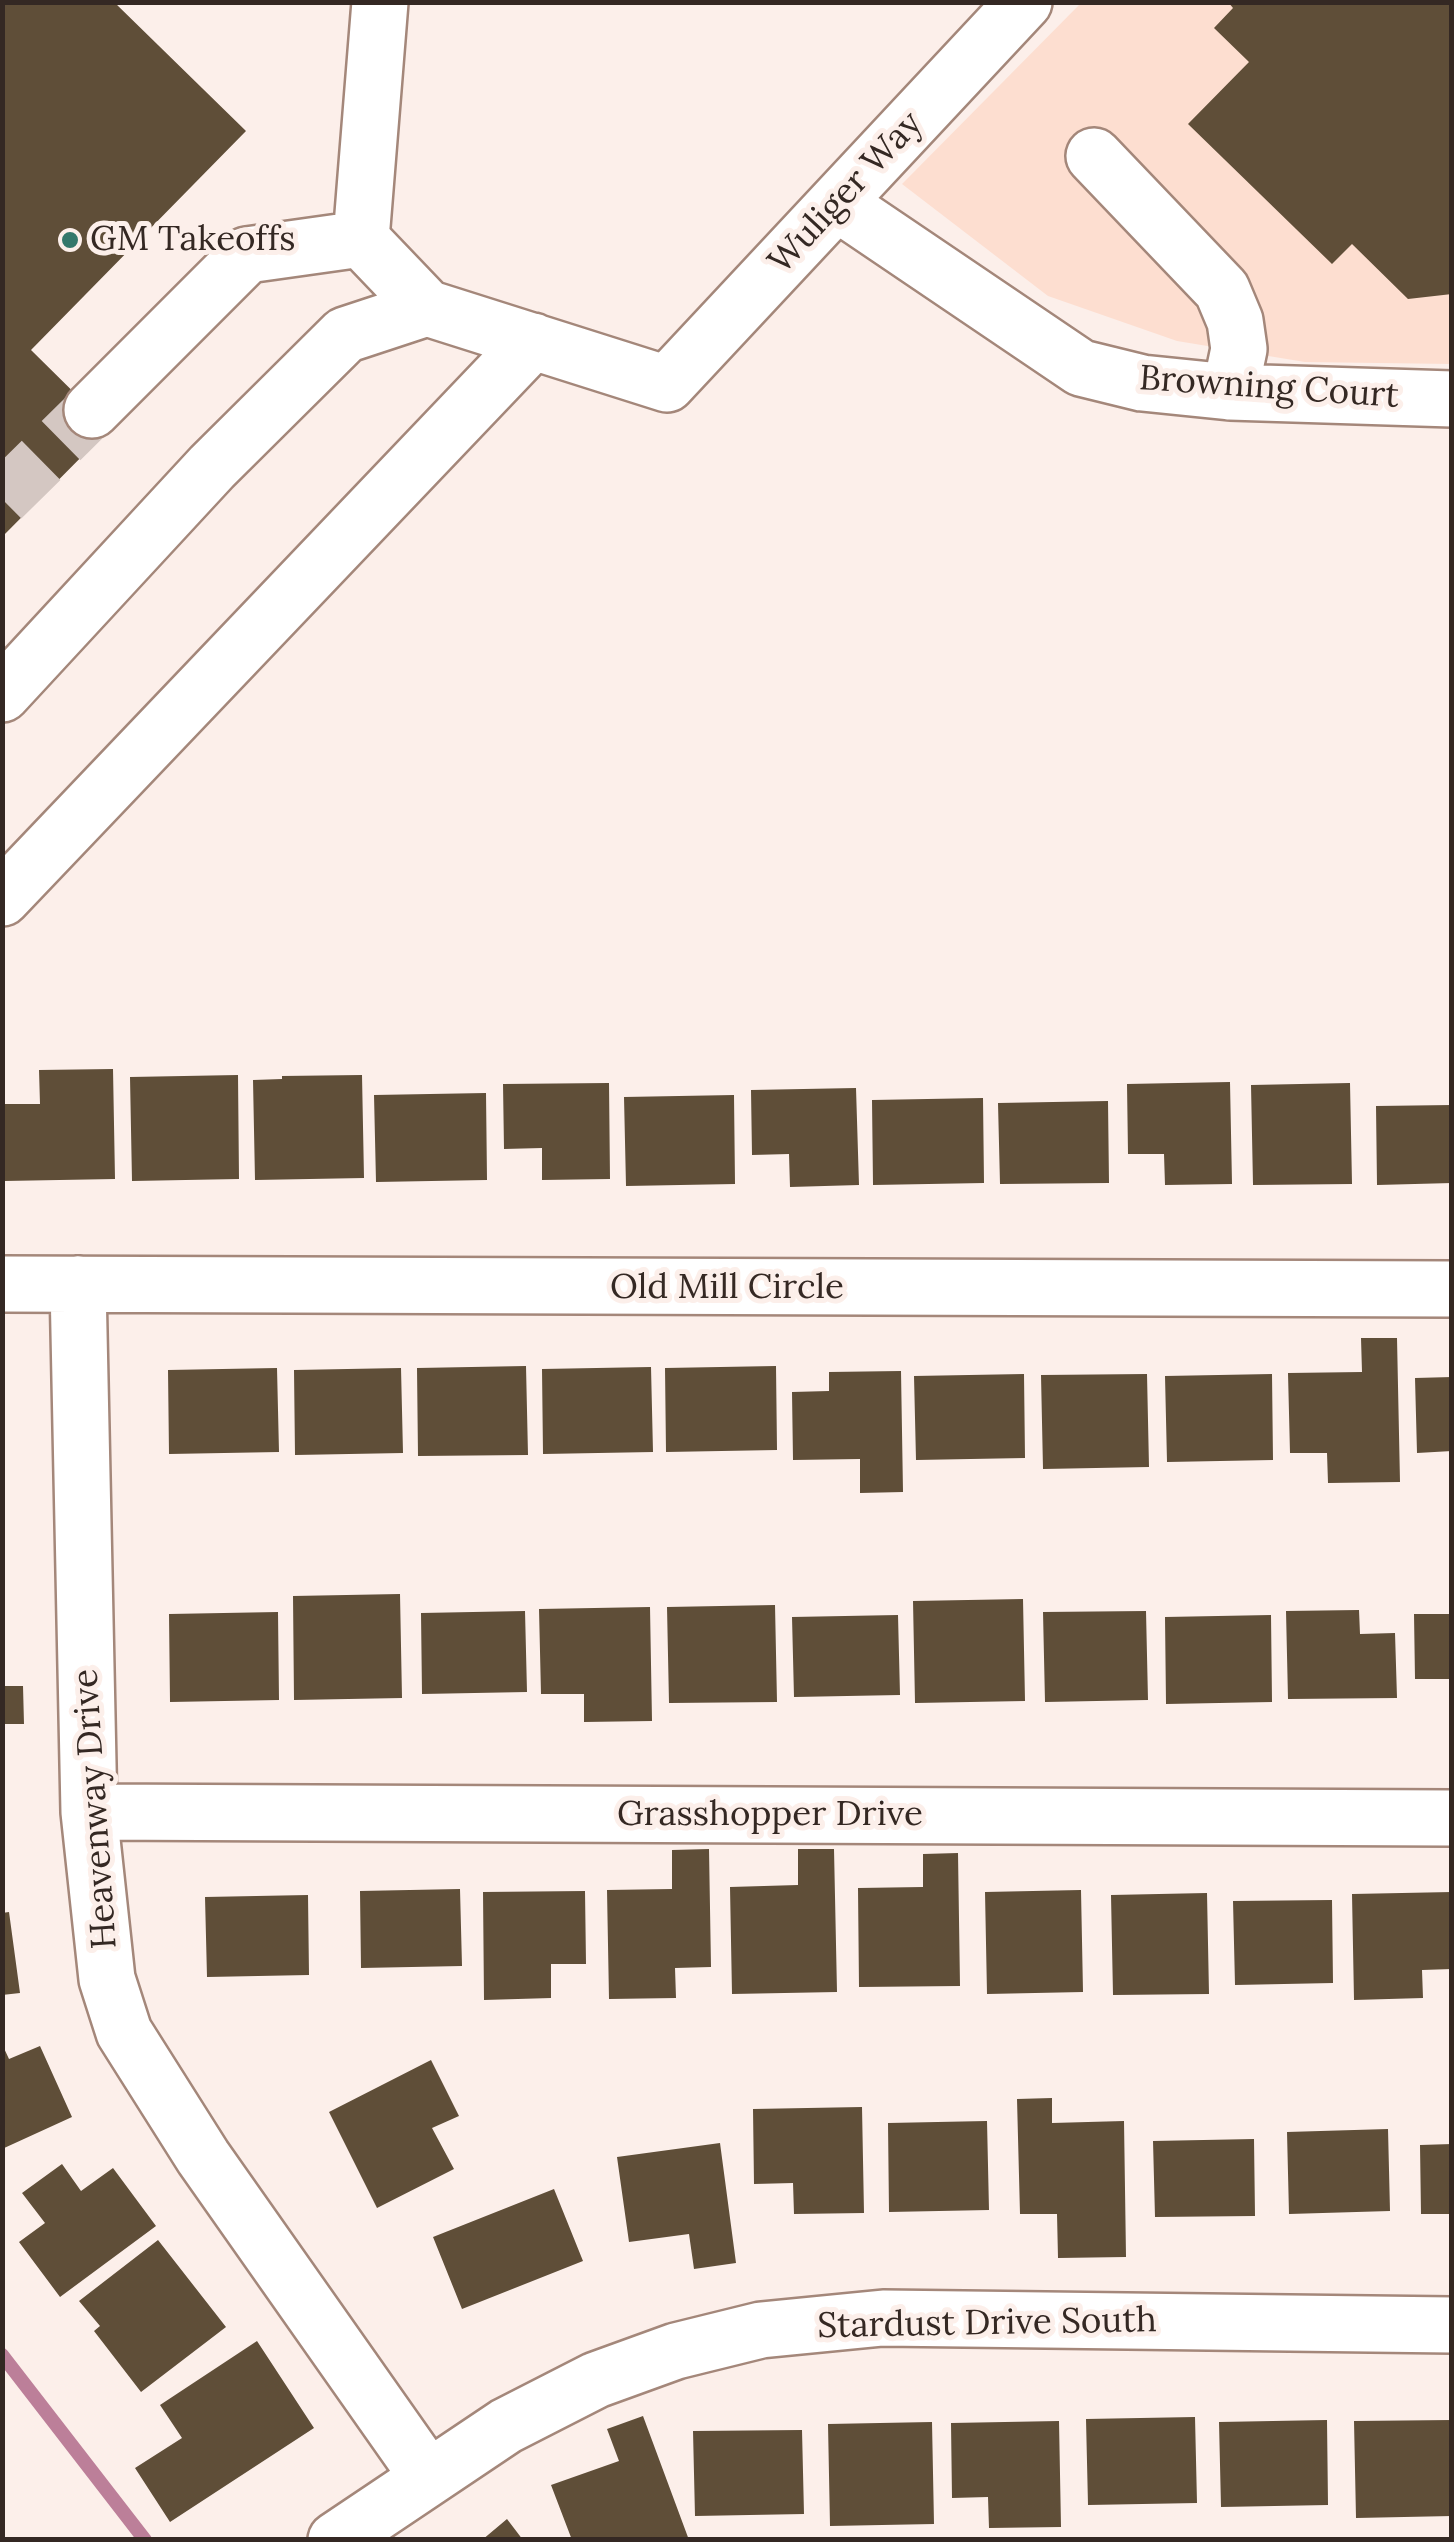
<!DOCTYPE html>
<html>
<head>
<meta charset="utf-8">
<style>
  body { margin:0 }
  #map { position:relative; width:1454px; height:2542px; overflow:hidden; background:#fcefea; font-family:Lora,serif }
  canvas { display:block }
  .frame { position:absolute; inset:0; border:5px solid #342823; pointer-events:none }
</style>
</head>
<body>
<div id="map">
<canvas width="1454" height="2542"></canvas>
<div class="frame"></div>
</div>
<script>
const context = document.querySelector('canvas').getContext('2d');
context.lineJoin = 'round';
function fillPath(path, color) { context.fillStyle = color; context.fill(path, 'evenodd'); }
const poly = rows => new Path2D(rows.map(r => 'M' + r).join(''));
function stroke(path, color, width, dash) { context.strokeStyle = color; context.lineWidth = width; context.lineCap = dash ? 'butt' : 'round'; context.setLineDash(dash || []); context.stroke(path); }
function write(font, color, halo, rows, align = 'center') {
  context.font = font + ' Lora,serif'; context.lineWidth = 10; context.setLineDash([]); context.textBaseline = 'middle'; context.strokeStyle = halo; context.fillStyle = color; for (const [text, x, y, turn = 0] of rows) {
    context.save(); context.translate(x, y); context.rotate((+turn || 0) * Math.PI / 180); context.textAlign = isNaN(turn) ? turn : align; if (halo) context.strokeText(text, 0, 0); context.fillText(text, 0, 0); context.restore();
  }
}
fillPath(poly([
  [1081,3,1451,3,1451,364,1305,362,1177,341,1048,296,902,184]
]), '#fdded0');
stroke(poly([
  [2,2355,145,2540]
]), '#bc7f99', 14);
fillPath(poly([
  [2,2,114,2,246,131,31,350,110,428,2,537],
  [1228,2,1452,2,1452,294,1408,299,1352,244,1332,264,1188,124,1249,62,1214,28,1233,8],
  [113,1069,115,1179,4,1181,2,1104,40,1104,39,1070],
  [238,1075,239,1179,132,1181,130,1077],
  [362,1075,364,1178,255,1180,253,1080,282,1079,282,1076],
  [1230,1082,1232,1184,1165,1185,1164,1154,1128,1154,1127,1084],
  [609,1083,610,1179,542,1180,542,1148,504,1149,503,1084],
  [1350,1083,1352,1184,1253,1185,1251,1085],
  [856,1088,859,1185,790,1187,789,1154,752,1155,751,1090],
  [486,1093,487,1180,376,1182,374,1095],
  [734,1095,735,1184,626,1186,624,1097],
  [983,1098,984,1183,873,1185,872,1100],
  [1108,1101,1109,1183,1000,1184,998,1103],
  [1452,1105,1452,1183,1377,1185,1376,1106],
  [1361,1338,1397,1338,1400,1482,1328,1483,1327,1453,1290,1453,1288,1373,1362,1372],
  [526,1366,528,1455,418,1456,417,1368],
  [776,1366,777,1450,666,1452,665,1368],
  [651,1367,653,1452,543,1454,542,1369],
  [277,1368,279,1452,169,1454,168,1370],
  [401,1368,403,1453,295,1455,294,1370],
  [901,1371,903,1492,860,1493,860,1459,793,1460,792,1392,829,1391,829,1372],
  [1024,1374,1025,1458,916,1460,914,1376],
  [1147,1374,1149,1467,1043,1469,1041,1375],
  [1272,1374,1273,1460,1167,1462,1165,1376],
  [1452,1377,1452,1451,1417,1453,1415,1378],
  [400,1594,402,1698,294,1700,293,1596],
  [1023,1599,1025,1701,915,1703,913,1601],
  [775,1605,777,1702,669,1703,667,1607],
  [650,1607,652,1721,584,1722,584,1694,541,1694,539,1609],
  [1359,1610,1360,1634,1395,1633,1397,1698,1288,1699,1286,1611],
  [525,1611,527,1692,422,1694,421,1613],
  [1146,1611,1148,1700,1045,1702,1043,1612],
  [278,1612,279,1700,170,1702,169,1614],
  [1414,1614,1452,1614,1452,1679,1415,1679],
  [898,1615,900,1695,794,1697,792,1617],
  [1271,1615,1272,1702,1166,1704,1165,1617],
  [2,1686,23,1686,24,1724,2,1724],
  [709,1849,711,1967,675,1968,676,1998,609,1999,607,1890,672,1889,672,1850],
  [798,1849,834,1849,837,1992,732,1994,730,1887,798,1885],
  [958,1853,960,1986,859,1987,858,1888,923,1887,923,1854],
  [460,1889,462,1966,361,1968,360,1891],
  [1081,1890,1083,1992,987,1994,985,1892],
  [585,1891,586,1964,551,1964,551,1998,484,2000,483,1892],
  [1452,1892,1452,1969,1422,1970,1423,1998,1354,2000,1352,1894],
  [1207,1893,1209,1994,1113,1995,1111,1895],
  [308,1895,309,1975,207,1977,205,1897],
  [1332,1900,1333,1983,1235,1985,1233,1901],
  [9,1912,20,1993,2,1995,2,1913],
  [2,2044,9,2059,40,2046,72,2117,2,2149],
  [431,2060,459,2116,432,2128,454,2169,377,2208,329,2112],
  [1052,2098,1052,2123,1124,2121,1126,2257,1058,2258,1057,2214,1020,2214,1017,2099],
  [862,2107,864,2213,794,2214,793,2183,754,2184,753,2109],
  [987,2121,989,2210,889,2212,888,2123],
  [1388,2129,1390,2211,1289,2214,1287,2132],
  [1254,2139,1255,2216,1155,2217,1153,2141],
  [720,2143,736,2263,694,2269,689,2234,629,2242,617,2157],
  [1452,2144,1452,2214,1421,2214,1420,2145],
  [62,2164,81,2191,113,2168,156,2226,60,2297,19,2242,45,2223,22,2193],
  [554,2189,583,2261,462,2309,433,2237],
  [158,2240,226,2327,141,2392,94,2331,100,2326,79,2301],
  [257,2341,314,2428,170,2522,135,2468,182,2438,160,2405],
  [643,2416,689,2540,572,2540,551,2485,619,2461,607,2429],
  [1195,2417,1197,2503,1088,2505,1086,2419],
  [1327,2420,1328,2505,1221,2507,1219,2422],
  [1452,2420,1452,2516,1356,2518,1354,2421],
  [1059,2421,1061,2527,989,2528,988,2497,952,2498,951,2423],
  [932,2422,934,2524,830,2526,828,2424],
  [802,2430,804,2514,695,2516,693,2431],
  [507,2519,523,2540,482,2540]
]), '#5f4e38');
stroke(poly([
  [2,499,92,410]
]), '#d4c7c2', 55, [55, 28]);
const minor = poly([
  [1094,156,1222,290,1235,321,1239,349,1230,392],
  [837,203,1081,368,1142,383,1230,392,1452,399],
  [361,239,380,2],
  [92,410,247,255,361,239,427,308],
  [2,694,212,467,345,335,427,308,667,384,1024,2],
  [2,898,533,341],
  [2,1284,1452,1289],
  [78,1284,89,1812,107,1979,124,2032,203,2157,428,2477],
  [89,1812,1452,1818],
  [336,2540,506,2426,596,2380,676,2351,761,2330,883,2318,1452,2325]
]);
stroke(minor, '#a4877a', 60);
stroke(minor, '#fff', 55);
for (const [x, y, r, color] of [
  [70,240,10,"#34786b"]
]) { const dot = new Path2D(); dot.arc(x, y, r, 0, 2 * Math.PI); context.fillStyle = color; context.fill(dot); stroke(dot, '#fcefea', 4); }
write('35px', '#342823', '#fcefea', [
  ["Wuliger Way",846,193,-47],
  ["Browning Court",1269,388,4],
  ["Old Mill Circle",727,1288],
  ["Heavenway Drive",96,1809,-94],
  ["Grasshopper Drive",770,1815],
  ["Stardust Drive South",987,2324,-1]
]);
write('35px', '#342823', '#fcefea', [
  ["GM Takeoffs",90,240]
], 'left');
</script>
</body>
</html>
